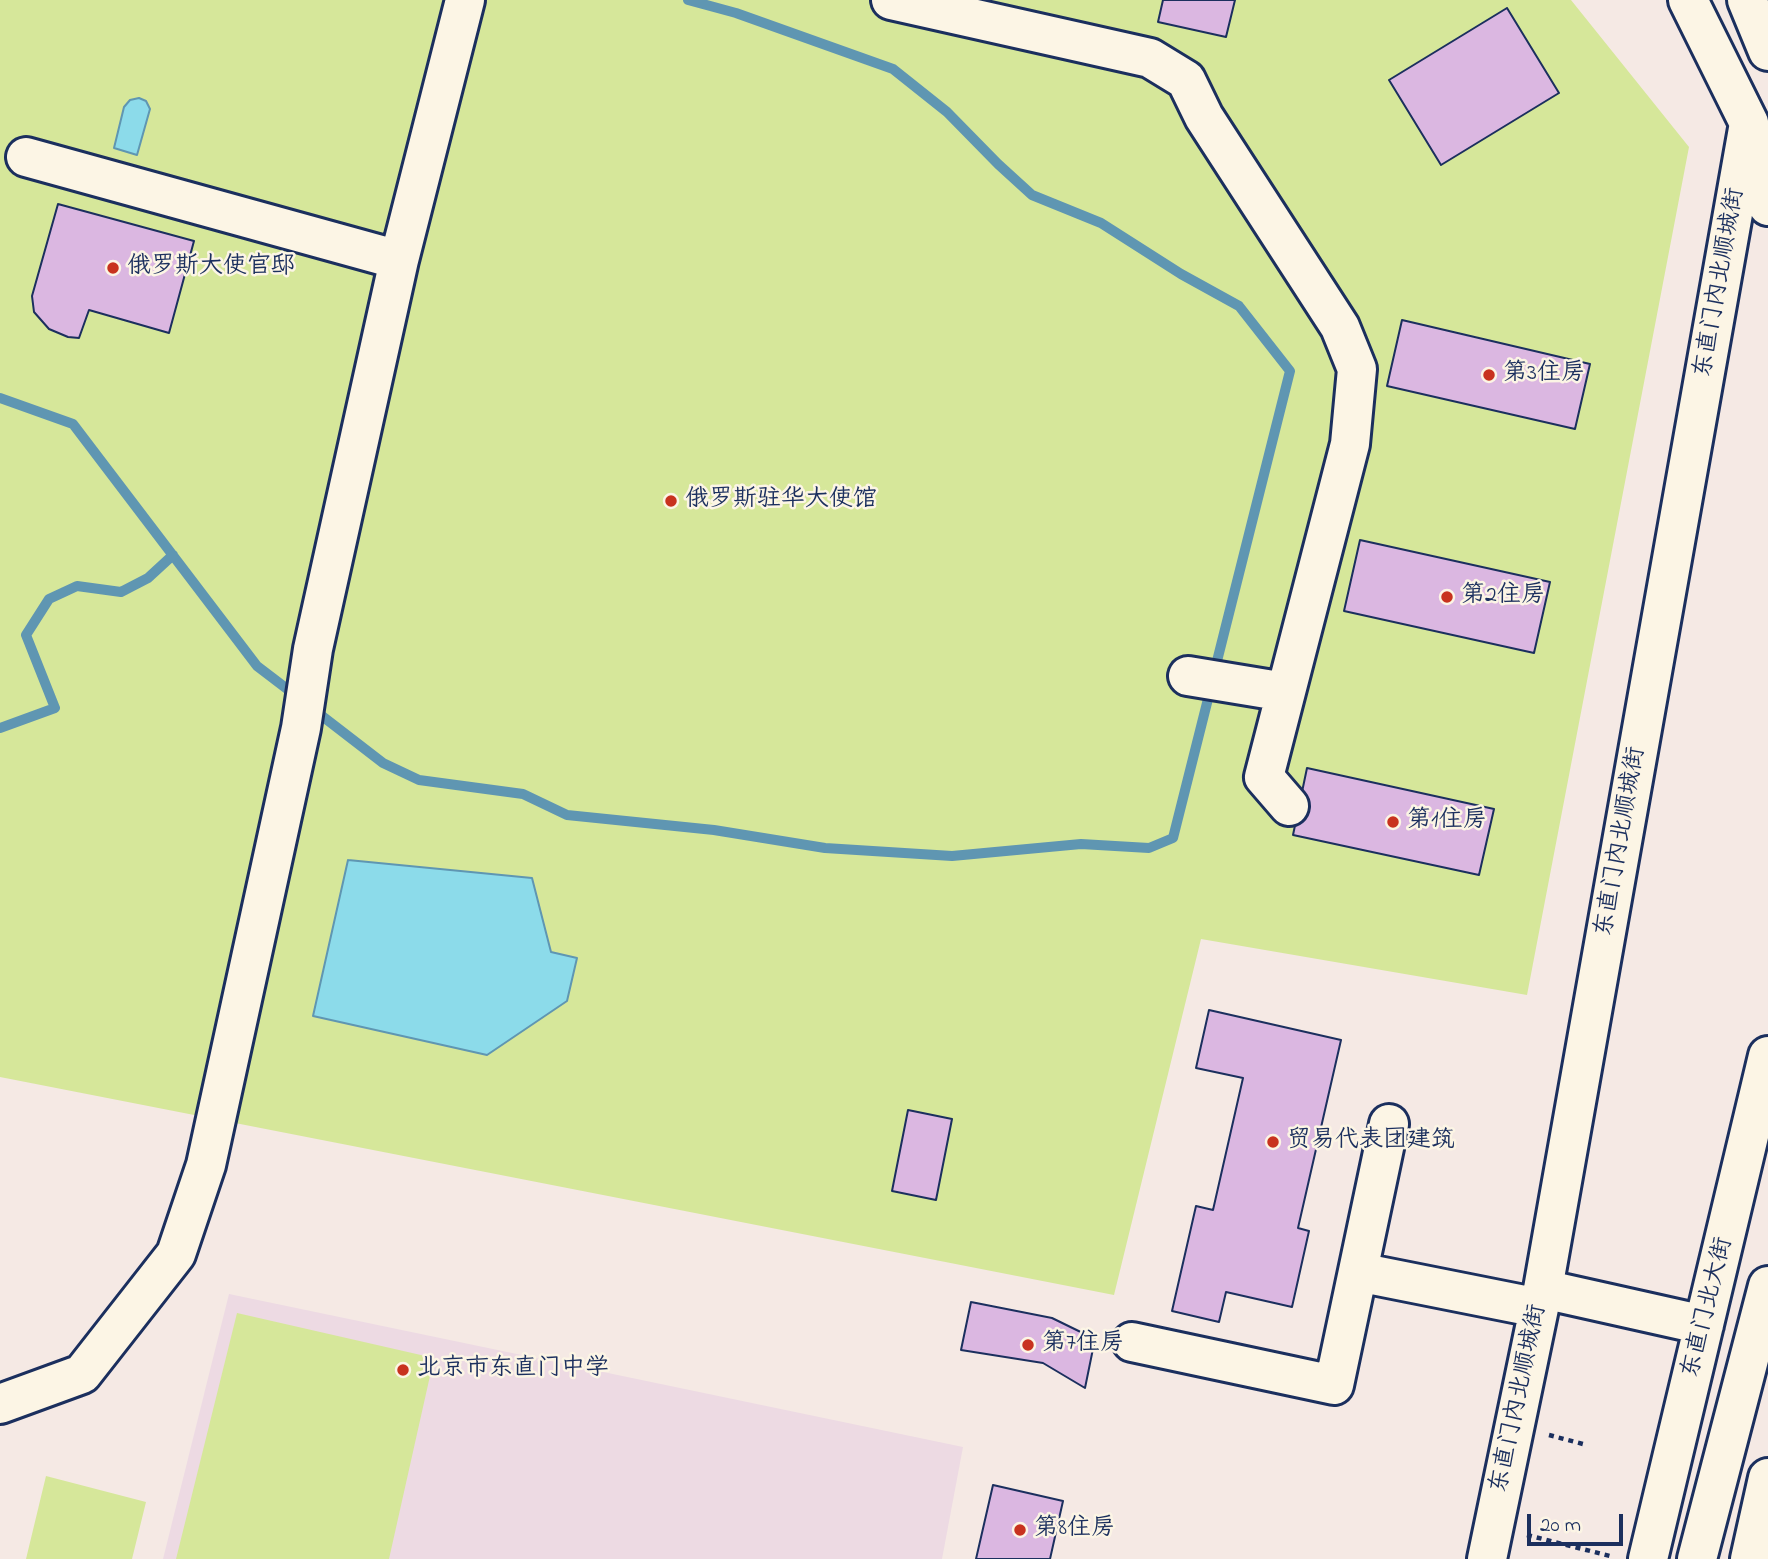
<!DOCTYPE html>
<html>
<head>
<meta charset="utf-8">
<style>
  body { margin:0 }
  #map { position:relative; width:1768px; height:1559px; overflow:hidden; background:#f5e9e4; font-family:"Indie Flower",sans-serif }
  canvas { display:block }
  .scale { position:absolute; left:1527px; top:1514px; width:96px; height:32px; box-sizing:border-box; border:4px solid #1b2f5e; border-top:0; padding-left:9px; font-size:21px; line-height:24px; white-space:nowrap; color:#1b2f5e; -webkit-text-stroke:5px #fcf5e5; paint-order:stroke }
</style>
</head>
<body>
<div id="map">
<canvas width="1768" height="1559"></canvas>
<div class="scale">20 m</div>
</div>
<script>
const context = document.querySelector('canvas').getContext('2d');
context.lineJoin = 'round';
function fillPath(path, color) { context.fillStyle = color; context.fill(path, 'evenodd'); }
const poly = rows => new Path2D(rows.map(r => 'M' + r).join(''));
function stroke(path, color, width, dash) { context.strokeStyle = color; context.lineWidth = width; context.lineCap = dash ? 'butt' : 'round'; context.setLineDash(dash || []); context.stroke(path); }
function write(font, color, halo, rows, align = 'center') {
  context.font = font + ' "Indie Flower","LXGW WenKai TC",sans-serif'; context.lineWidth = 5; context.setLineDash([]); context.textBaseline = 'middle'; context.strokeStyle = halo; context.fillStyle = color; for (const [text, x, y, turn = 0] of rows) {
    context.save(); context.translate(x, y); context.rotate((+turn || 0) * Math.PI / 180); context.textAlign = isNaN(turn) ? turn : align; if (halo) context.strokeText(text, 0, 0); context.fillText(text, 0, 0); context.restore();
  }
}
fillPath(poly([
  [229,1294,963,1447,942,1559,163,1559]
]), '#eddae3');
fillPath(poly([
  [0,0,1571,0,1689,147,1527,995,1201,939,1114,1295,0,1077],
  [237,1313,434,1358,389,1559,176,1559],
  [46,1476,146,1502,132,1559,26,1559]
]), '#d6e79a');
const water = poly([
  [139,98,146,101,150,109,137,155,114,148,124,107,130,100,139,98],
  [348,860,532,878,551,952,577,958,567,1001,487,1055,313,1016,348,860]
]);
fillPath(water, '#8cdbea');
stroke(water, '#5f96b2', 2);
stroke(poly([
  [688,0,736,13,893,69,947,112,998,164,1032,195,1101,223,1181,274,1239,306,1290,371,1214,673],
  [0,398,73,424,257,666,295,695],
  [313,709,383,763,419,780,523,794,567,815,714,830,825,848,952,856,1081,844,1149,848,1173,838,1211,687],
  [0,728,55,708,26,635,49,599,77,586,121,592,148,578,173,555]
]), '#5f96b2', 10);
const building = poly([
  [1163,0,1235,0,1226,37,1158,22,1163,0],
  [1507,8,1559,93,1441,165,1389,80,1507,8],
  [58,204,194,241,169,333,89,310,79,338,68,337,49,329,34,312,32,296,58,204],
  [1402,320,1590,364,1575,429,1387,386,1402,320],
  [1360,540,1550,582,1534,653,1344,611,1360,540],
  [1307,768,1494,809,1479,875,1293,835,1307,768],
  [1209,1010,1341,1040,1298,1228,1309,1231,1292,1307,1226,1292,1219,1322,1172,1311,1196,1206,1213,1210,1243,1078,1196,1068,1209,1010],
  [908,1110,952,1119,936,1200,892,1191,908,1110],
  [971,1302,1052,1318,1095,1339,1085,1388,1043,1363,961,1350,971,1302],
  [993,1485,1063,1501,1050,1559,976,1559,993,1485]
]);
fillPath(building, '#dbb7e1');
stroke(building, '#1b2f5e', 2);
const minor = poly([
  [891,0,1150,58,1186,80,1204,117,1340,327,1357,369,1350,444,1264,777,1289,806],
  [1688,0,1749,123,1768,206],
  [26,157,399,260],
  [1188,676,1285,692],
  [1358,1272,1539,1308],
  [1543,1289,1704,1325],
  [1132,1342,1334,1385,1389,1124],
  [0,1404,82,1374,176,1254,206,1165,301,728,313,649,399,260,465,0],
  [1487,1559,1543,1289,1749,123],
  [1648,1559,1768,1056]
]);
const highway = poly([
  [1747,0,1768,51],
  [1697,1559,1768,1286],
  [1750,1559,1768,1478]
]);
stroke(minor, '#1b2f5e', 44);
stroke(highway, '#1b2f5e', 44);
stroke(poly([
  [1549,1435,1583,1444],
  [1527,1535,1614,1557]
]), '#1b2f5e', 4.5, [5, 5]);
stroke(minor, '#fcf5e5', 38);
stroke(highway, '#fcf5e5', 38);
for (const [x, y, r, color] of [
  [113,268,7,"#c8321e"],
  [1489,375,7,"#c8321e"],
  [671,501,7,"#c8321e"],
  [1447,597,7,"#c8321e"],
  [1393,822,7,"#c8321e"],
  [1273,1142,7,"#c8321e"],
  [1028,1345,7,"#c8321e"],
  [403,1370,7,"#c8321e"],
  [1020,1530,7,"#c8321e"]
]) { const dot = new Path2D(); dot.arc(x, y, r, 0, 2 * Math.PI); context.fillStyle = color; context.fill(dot); stroke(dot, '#fcf5e5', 2.5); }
write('24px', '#1b2f5e', '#fcf5e5', [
  ["俄罗斯大使官邸",127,268],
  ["第3住房",1503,375],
  ["俄罗斯驻华大使馆",685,501],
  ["第2住房",1461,597],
  ["第1住房",1407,822],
  ["贸易代表团建筑",1287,1142],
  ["第7住房",1042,1345],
  ["北京市东直门中学",417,1370],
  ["第8住房",1034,1530]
], 'left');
write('24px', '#1b2f5e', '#fcf5e5', [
  ["东直门内北顺城街",1721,283,-80],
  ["东直门内北顺城街",1622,842,-80],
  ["东直门北大街",1709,1308,-76],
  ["东直门内北顺城街",1520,1399,-78]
]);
</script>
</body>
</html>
